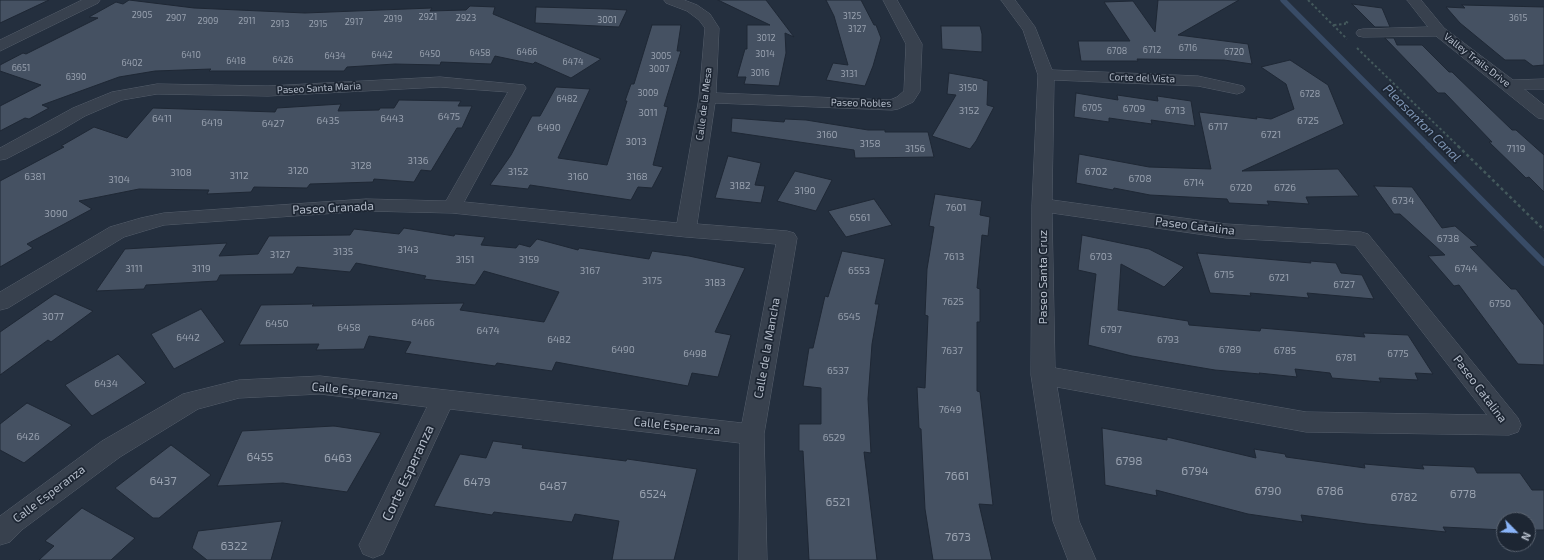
<!DOCTYPE html>
<html>
<head>
<meta charset="utf-8">
<style>
  body { margin:0 }
  #map { position:relative; width:1544px; height:560px; overflow:hidden; background:#242f3e; font-family:"Exo 2",sans-serif }
  canvas { display:block }
  .north { position:absolute; left:1496px; top:512px; width:40px; height:40px; box-sizing:border-box; background:#1d2633; border:1px solid #59626f; border-radius:50%; rotate:114deg; font-size:11px; font-weight:700; line-height:16px; text-align:center; color:#b4bcc9 }
  .north::after { content:''; display:block; margin:auto; width:14px; height:18px; background:#8ab4f8; clip-path:polygon(50% 0,100% 100%,50% 72%,0 100%) }
</style>
</head>
<body>
<div id="map">
<canvas width="1544" height="560"></canvas>
<div class="north">N</div>
</div>
<script>
const context = document.querySelector('canvas').getContext('2d');
context.lineJoin = 'round';
const poly = rows => new Path2D(rows.map(r => 'M' + r).join(''));
function stroke(path, color, width, dash) { context.strokeStyle = color; context.lineWidth = width; context.lineCap = dash ? 'butt' : 'round'; context.setLineDash(dash || []); context.stroke(path); }
function fillPath(path, color) { context.fillStyle = color; context.fill(path, 'evenodd'); }
function write(font, color, halo, rows, align = 'center') {
  context.font = font + ' "Exo 2",sans-serif'; context.lineWidth = 3.5; context.setLineDash([]); context.textBaseline = 'middle'; context.strokeStyle = halo; context.fillStyle = color; for (const [text, x, y, turn = 0] of rows) {
    context.save(); context.translate(x, y); context.rotate((+turn || 0) * Math.PI / 180); context.textAlign = isNaN(turn) ? turn : align; if (halo) context.strokeText(text, 0, 0); context.fillText(text, 0, 0); context.restore();
  }
}
stroke(poly([
  [1283,0,1429,147]
]), '#394c67', 5.5);
stroke(poly([
  [1428,146,1544,263]
]), '#394c67', 6);
const building = poly([
  [0,0,49,0,0,23,0,0],
  [129,0,194,8,305,13,432,8,430,11,466,10,470,6,495,7,493,14,601,59,571,78,535,62,533,64,495,56,491,64,441,62,440,65,395,64,347,67,344,71,209,71,211,69,155,71,119,77,42,105,49,108,29,119,25,118,0,131,0,106,41,85,0,71,0,65,23,53,26,54,98,18,89,17,116,2,123,4,129,0],
  [718,0,766,0,794,37,785,33,786,53,779,86,744,84,746,77,737,77,745,49,747,49,747,25,770,25,718,0],
  [826,0,861,0,874,25,876,25,881,38,873,66,865,86,826,80,833,63,848,65,834,16,826,0],
  [1158,0,1239,0,1178,35,1248,44,1252,64,1224,60,1137,59,1138,61,1081,61,1078,41,1130,41,1104,2,1133,1,1155,32,1158,0],
  [1352,4,1382,8,1390,27,1375,27,1352,4],
  [1462,5,1544,7,1544,65,1533,66,1525,60,1505,60,1460,23,1446,7,1465,8,1462,5],
  [536,7,608,9,627,10,619,27,535,23,536,7],
  [652,25,681,25,677,51,681,51,664,106,668,107,653,165,663,167,652,188,638,187,631,200,530,185,528,189,490,185,511,155,532,116,540,116,556,87,590,89,558,158,607,165,627,101,625,101,631,84,634,84,652,25],
  [941,26,980,26,982,34,982,52,942,49,941,26],
  [1385,38,1394,38,1397,45,1422,45,1449,72,1452,72,1512,130,1516,130,1544,155,1544,192,1529,177,1526,178,1489,142,1492,142,1445,93,1438,93,1385,38],
  [1290,60,1328,85,1344,124,1242,171,1338,169,1359,196,1306,197,1309,204,1267,201,1269,205,1229,203,1227,199,1150,195,1114,188,1113,190,1076,183,1079,154,1149,167,1211,169,1199,112,1257,119,1256,117,1271,119,1294,109,1286,84,1261,67,1290,60],
  [949,73,983,79,983,80,988,81,987,105,994,107,976,141,970,149,932,136,956,95,947,94,949,73],
  [1076,93,1118,100,1117,95,1158,101,1157,96,1191,101,1195,126,1151,120,1152,124,1109,118,1109,122,1074,117,1076,93],
  [399,100,461,101,458,106,472,106,462,128,457,128,431,171,421,170,414,182,374,179,373,182,310,184,307,188,254,187,251,192,207,194,209,190,139,189,79,201,92,209,27,244,33,248,0,267,0,181,64,147,61,146,94,127,127,138,153,108,275,112,277,108,341,104,338,111,379,110,380,108,394,108,399,100],
  [732,118,784,122,785,119,806,120,868,130,885,130,885,132,928,132,934,157,855,158,854,150,731,132,732,118],
  [728,156,761,163,755,185,765,186,761,203,715,198,728,156],
  [795,171,832,180,816,211,777,201,795,171],
  [1374,186,1412,187,1442,228,1455,226,1478,246,1470,247,1511,289,1516,289,1544,325,1544,365,1518,364,1459,285,1454,286,1428,256,1445,255,1400,214,1394,214,1374,186],
  [935,194,982,201,980,215,990,217,988,236,982,235,977,288,980,289,980,322,977,322,977,391,980,392,993,505,979,504,992,560,933,560,925,509,921,429,919,428,917,387,925,388,928,316,925,315,927,269,934,227,929,226,935,194],
  [874,199,892,225,846,237,828,211,874,199],
  [404,228,454,236,455,234,485,237,481,245,516,248,519,244,530,247,537,239,578,250,579,248,649,259,652,251,689,256,745,268,715,332,731,335,718,377,692,373,688,386,556,362,552,371,497,363,495,366,405,353,411,342,369,336,364,349,316,350,319,344,239,345,261,305,314,304,312,306,464,303,460,310,544,322,559,292,484,271,475,285,424,279,426,276,356,263,350,272,297,267,293,274,220,275,217,281,146,285,144,289,96,291,125,249,227,243,219,256,258,254,269,236,350,235,354,229,399,234,404,228],
  [1082,235,1149,249,1184,267,1164,287,1121,264,1118,310,1188,321,1189,325,1260,331,1261,328,1365,337,1363,333,1408,335,1433,374,1415,373,1418,380,1379,378,1381,382,1332,378,1330,373,1295,369,1297,377,1259,373,1260,374,1215,370,1132,356,1088,345,1096,274,1078,270,1082,235],
  [842,251,885,259,875,304,879,304,872,344,868,399,871,453,864,452,877,560,809,560,803,451,799,451,799,424,821,424,821,388,803,386,809,348,813,348,825,296,828,297,842,251],
  [1197,253,1311,263,1310,261,1336,263,1341,273,1362,275,1374,299,1307,293,1309,298,1250,293,1251,296,1210,293,1197,253],
  [55,294,93,311,51,342,48,340,0,375,0,332,55,294],
  [201,309,225,342,174,369,151,334,201,309],
  [118,354,146,383,92,416,65,385,118,354],
  [27,403,72,425,24,463,0,450,0,424,27,403],
  [334,426,381,433,347,492,283,483,217,486,242,431,334,426],
  [1102,428,1167,440,1167,437,1256,458,1254,449,1285,454,1286,457,1365,468,1364,464,1424,469,1422,465,1474,467,1477,473,1520,473,1532,490,1544,490,1544,530,1528,530,1528,520,1504,520,1504,530,1443,527,1446,532,1367,524,1301,515,1303,522,1248,514,1156,490,1157,496,1105,485,1102,428],
  [493,441,523,445,522,448,626,461,627,459,697,469,674,560,612,560,619,521,575,514,572,522,494,512,492,515,434,506,460,454,486,458,493,441],
  [171,445,211,475,159,518,153,518,115,488,171,445],
  [82,508,135,538,111,560,39,560,54,546,45,541,82,508],
  [282,521,271,560,207,560,192,548,198,531,282,521]
]);
fillPath(building, '#455162');
stroke(building, '#1f2835', 1);
const minor = poly([
  [82,0,100,0,98,3,0,51,0,40,82,0],
  [664,0,684,0,697,5,710,14,719,28,716,93,890,100,897,97,904,91,906,44,883,0,897,0,922,44,920,91,913,102,898,109,892,110,715,103,697,224,787,231,794,233,797,238,764,434,767,560,739,560,740,443,450,409,383,554,373,558,363,554,359,545,427,407,320,394,239,398,198,409,120,457,23,529,10,542,0,545,0,516,102,441,183,394,239,380,320,376,742,423,776,244,686,237,452,213,366,211,164,225,124,237,8,308,0,310,0,292,110,227,141,218,164,213,366,199,446,201,508,92,440,87,268,96,157,94,122,100,85,116,58,132,6,159,0,160,0,148,73,108,112,92,157,84,268,86,440,77,524,85,526,88,464,202,677,223,699,98,705,28,699,20,687,11,666,3,664,0],
  [1001,0,1015,0,1035,27,1052,70,1198,76,1243,86,1245,89,1243,92,1237,94,1198,86,1054,80,1052,200,1226,224,1361,232,1368,234,1518,418,1521,425,1518,432,1509,435,1306,432,1057,387,1079,521,1096,560,1068,560,1053,521,1031,375,1032,205,1038,75,1023,30,1001,0],
  [1052,213,1226,238,1355,245,1487,415,1306,412,1055,368,1052,213],
  [1407,0,1421,0,1444,28,1513,80,1544,79,1544,89,1524,89,1544,105,1544,119,1538,118,1436,36,1363,37,1358,36,1356,33,1358,30,1363,29,1428,27,1407,0]
]);
stroke(minor, '#565f6c', 1);
stroke(poly([
  [1308,0,1347,39],
  [1334,25,1345,24,1345,21,1350,24],
  [1357,48,1459,147]
]), '#44595c', 2, [2.5, 2.5]);
stroke(poly([
  [1458,146,1544,230]
]), '#44595c', 2.5, [3, 3]);
fillPath(minor, '#38414e');
write('9px', '#98a1af', null, [
  ["2905",142,15],
  ["3125",852,16],
  ["2921",428,17],
  ["2907",176,18],
  ["2923",466,18],
  ["3615",1518,18],
  ["2919",393,19],
  ["3001",607,20],
  ["2909",208,21],
  ["2911",247,21],
  ["2917",354,22],
  ["2913",280,24],
  ["2915",318,24],
  ["3127",857,29],
  ["3012",766,38],
  ["6716",1188,48],
  ["6712",1152,50],
  ["6708",1117,51],
  ["6466",527,52],
  ["6720",1234,52],
  ["6458",480,53],
  ["6450",430,54],
  ["3014",765,54],
  ["6410",191,55],
  ["6442",382,55],
  ["6434",335,56],
  ["3005",661,56],
  ["6426",283,60],
  ["6418",236,61],
  ["6474",573,62],
  ["6402",132,63],
  ["6651",21,68],
  ["3007",659,69],
  ["3016",760,73],
  ["3131",849,74],
  ["6390",76,77],
  ["3150",968,88],
  ["3009",648,93],
  ["6728",1310,94],
  ["6482",567,99],
  ["6705",1092,108]
]);
write('10px', '#b4bcc9', '#1d2633', [
  ["Valley Trails Drive",1477,60,38],
  ["Corte del Vista",1142,78,2],
  ["Paseo Santa Maria",319,88,-3],
  ["Paseo Robles",861,103,1],
  ["Calle de la Mesa",704,104,-83]
]);
write('10px', '#98a1af', null, [
  ["6709",1134,109],
  ["3152",969,111],
  ["6713",1175,111],
  ["3011",648,113],
  ["6475",449,117],
  ["6411",162,119],
  ["6443",392,119],
  ["6435",328,121],
  ["6725",1308,121],
  ["6419",212,123],
  ["6427",273,124],
  ["6717",1218,127],
  ["6490",549,128],
  ["3160",827,135],
  ["6721",1271,135],
  ["3013",636,142],
  ["3158",870,144],
  ["3156",915,149],
  ["7119",1516,149],
  ["3136",418,161],
  ["3128",361,166],
  ["3120",298,171],
  ["3152",518,172],
  ["6702",1096,172],
  ["3108",181,173],
  ["3112",239,176],
  ["6381",35,177],
  ["3160",578,177],
  ["3168",637,177],
  ["6708",1140,179],
  ["3104",119,180],
  ["6714",1194,183],
  ["3182",740,186],
  ["6720",1241,188],
  ["6726",1285,188],
  ["3190",805,191],
  ["6734",1403,201],
  ["7601",956,208],
  ["3090",56,214],
  ["6561",860,218],
  ["6738",1448,239],
  ["3143",408,250],
  ["3135",343,252],
  ["3127",280,255],
  ["7613",954,257],
  ["6703",1101,257],
  ["3151",465,260],
  ["3159",529,260],
  ["3111",134,269],
  ["3119",201,269],
  ["6744",1466,269],
  ["3167",590,271],
  ["6553",859,271],
  ["6715",1224,275],
  ["6721",1279,278],
  ["3175",652,281],
  ["3183",715,283],
  ["6727",1344,285],
  ["7625",953,302],
  ["6750",1500,304],
  ["3077",53,317],
  ["6545",849,317],
  ["6466",423,323],
  ["6450",277,324],
  ["6458",349,328],
  ["6797",1111,330],
  ["6474",488,331],
  ["6442",188,338],
  ["6482",559,340],
  ["6793",1168,340],
  ["6490",623,350],
  ["6789",1230,350],
  ["7637",952,351],
  ["6785",1285,351],
  ["6498",695,354],
  ["6775",1398,354],
  ["6781",1346,358],
  ["6537",838,371],
  ["6434",106,384],
  ["7649",950,410],
  ["6426",28,437],
  ["6529",834,438]
]);
write('12px', '#b4bcc9', '#1d2633', [
  ["Paseo Granada",333,208,-3],
  ["Paseo Catalina",1195,226,7],
  ["Paseo Santa Cruz",1043,277,-90],
  ["Calle de la Mancha",767,348,-80],
  ["Paseo Catalina",1480,389,53],
  ["Calle Esperanza",355,391,6],
  ["Calle Esperanza",677,426,6],
  ["Calle Esperanza",49,494,-37]
]);
write('12px', '#98a1af', null, [
  ["6455",260,457],
  ["6463",338,458],
  ["6798",1129,461],
  ["6794",1195,471],
  ["7661",957,476],
  ["6437",163,481],
  ["6479",477,482],
  ["6487",553,486],
  ["6790",1268,491],
  ["6786",1330,491],
  ["6524",653,494],
  ["6778",1463,494],
  ["6782",1404,497],
  ["6521",838,502],
  ["7673",958,537],
  ["6322",234,546]
]);
write('italic 13px', '#7c92b1', '#1d2633', [
  ["Pleasanton Canal",1422,123,45]
]);
write('14px', '#b4bcc9', '#1d2633', [
  ["Corte Esperanza",408,473,-65]
]);
</script>
</body>
</html>
